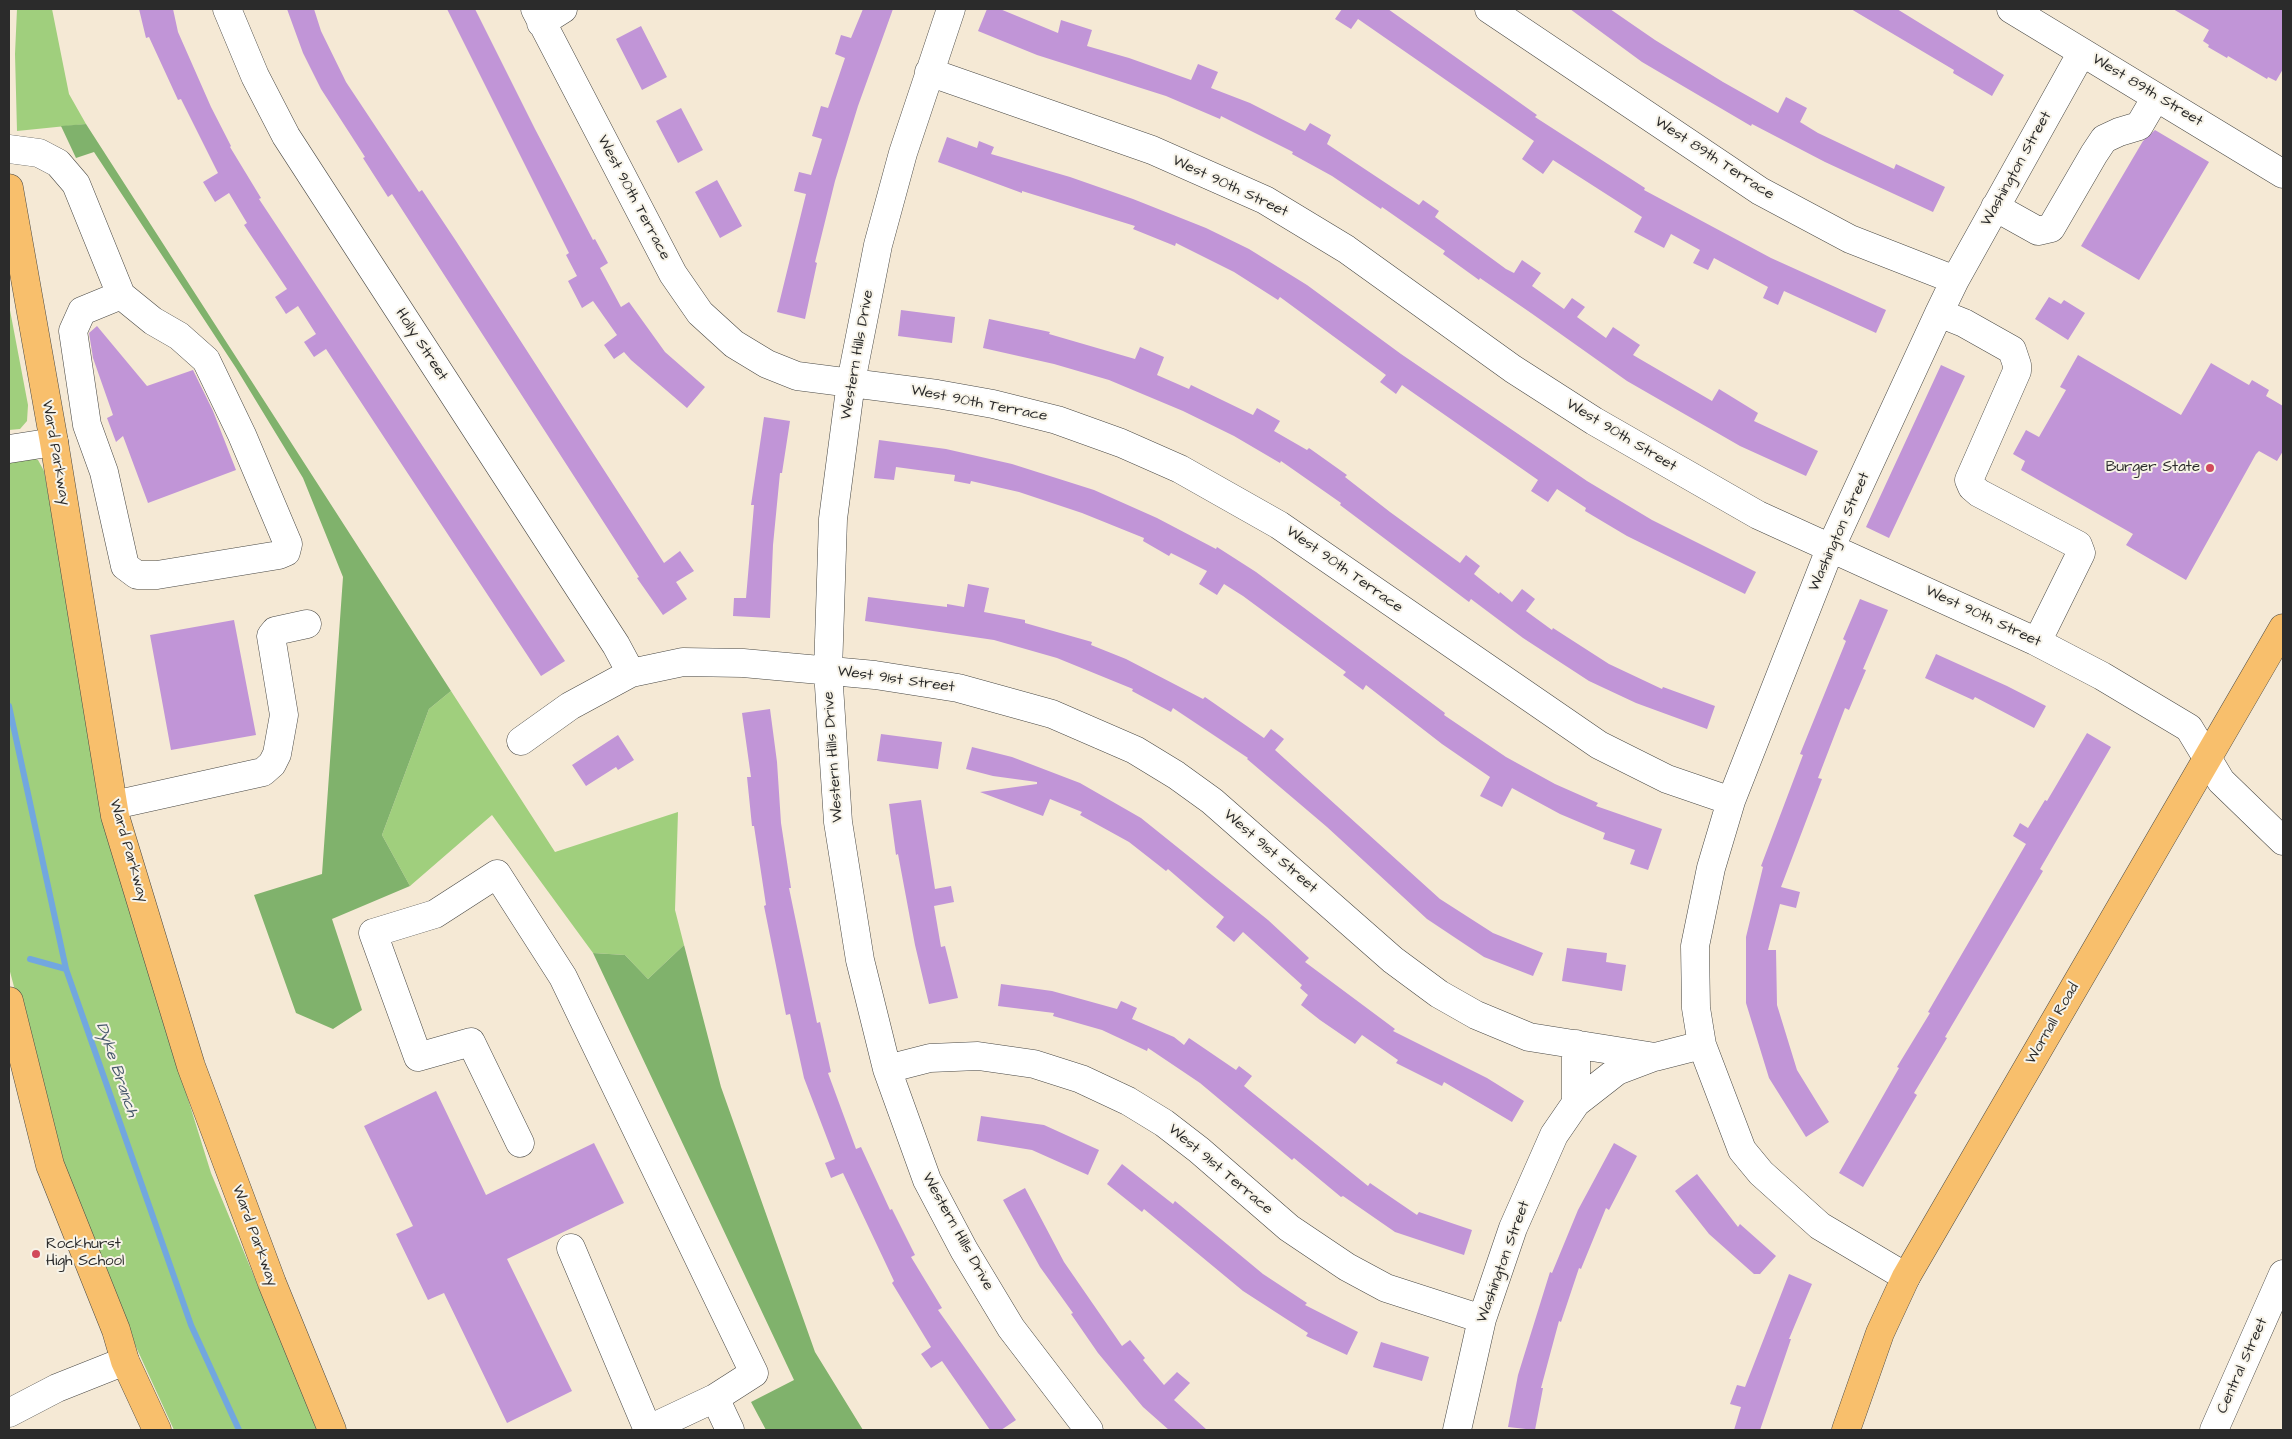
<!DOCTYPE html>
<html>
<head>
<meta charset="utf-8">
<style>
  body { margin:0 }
  #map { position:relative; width:2292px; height:1439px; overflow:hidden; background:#f5e9d5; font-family:"Architects Daughter",sans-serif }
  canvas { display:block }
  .frame { position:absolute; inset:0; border:10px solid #2b2b2b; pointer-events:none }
</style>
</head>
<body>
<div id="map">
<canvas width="2292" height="1439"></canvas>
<div class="frame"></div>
</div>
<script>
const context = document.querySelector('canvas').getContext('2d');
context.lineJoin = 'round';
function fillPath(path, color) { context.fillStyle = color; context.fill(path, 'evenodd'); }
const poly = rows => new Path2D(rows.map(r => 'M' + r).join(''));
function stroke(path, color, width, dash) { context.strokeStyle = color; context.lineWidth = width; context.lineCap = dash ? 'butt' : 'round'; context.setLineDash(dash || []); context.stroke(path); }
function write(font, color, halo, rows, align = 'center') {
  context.font = font + ' "Architects Daughter",sans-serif'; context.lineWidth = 4; context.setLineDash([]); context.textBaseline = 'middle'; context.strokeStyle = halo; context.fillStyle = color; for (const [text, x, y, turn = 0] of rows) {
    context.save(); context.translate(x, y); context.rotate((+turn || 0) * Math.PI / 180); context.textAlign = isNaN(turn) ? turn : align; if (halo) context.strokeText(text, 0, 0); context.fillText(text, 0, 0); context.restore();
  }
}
fillPath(poly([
  [17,9,52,9,69,94,86,124,17,131,15,54],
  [9,305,28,405,27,421,20,429,9,430],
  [28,456,38,460,44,471,89,720,145,961,211,1173,318,1430,174,1430,121,1314,60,1159,9,968,9,459],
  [451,691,555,852,678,812,675,910,684,945,648,979,625,955,593,953,492,815,410,886,382,835,429,709]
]), '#a0cf7d');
fillPath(poly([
  [86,124,451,691,429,709,382,835,410,886,332,919,362,1010,333,1029,296,1013,254,895,322,874,343,577,303,478,236,368,94,152,76,158,61,126],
  [684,945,721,1087,815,1352,863,1430,766,1430,751,1402,794,1380,593,953,625,955,648,979]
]), '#80b26c');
stroke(poly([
  [9,706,66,969,191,1325,239,1430],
  [30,959,66,969]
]), '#72a7df', 6);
fillPath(poly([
  [139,9,173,9,178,32,211,107,231,146,230,147,261,198,259,199,565,661,541,676,326,349,314,357,304,342,316,334,298,306,286,314,275,297,287,289,244,225,247,223,229,193,215,202,203,182,218,173,181,99,178,100,149,37,146,38],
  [287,9,314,9,321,31,346,82,419,192,422,190,456,241,664,563,680,551,694,571,676,582,687,599,663,615,637,578,639,577,392,194,388,197,363,158,365,157,321,89,303,53],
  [447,9,475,9,535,129,593,240,595,239,608,263,600,268,621,307,629,302,665,352,705,387,687,408,631,360,624,352,614,359,604,345,617,335,593,301,582,308,568,281,577,276,566,255,569,253],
  [863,9,893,9,858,106,835,181,815,262,817,263,805,319,777,312,806,194,794,191,799,172,811,175,822,139,812,136,821,106,828,108,845,58,835,54,841,35,851,38],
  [987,9,1000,9,1058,33,1061,20,1092,30,1087,46,1129,58,1191,80,1198,64,1218,72,1211,88,1250,103,1305,131,1310,123,1331,135,1327,144,1419,205,1423,200,1439,211,1435,217,1506,269,1514,273,1522,260,1541,273,1532,286,1564,309,1572,298,1585,307,1577,317,1606,338,1613,327,1640,345,1633,355,1712,401,1719,389,1758,413,1754,421,1818,451,1806,476,1740,446,1627,381,1531,313,1480,278,1479,280,1443,254,1445,251,1382,207,1381,209,1332,176,1292,154,1293,152,1221,116,1220,119,1166,96,1037,55,978,31],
  [1342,9,1388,9,1537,115,1535,117,1645,188,1644,190,1771,258,1886,310,1876,333,1784,291,1778,305,1763,298,1768,287,1714,258,1708,270,1693,263,1700,250,1671,234,1664,248,1634,232,1642,217,1553,160,1543,174,1522,159,1534,141,1358,19,1351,29,1335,19],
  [1570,9,1610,9,1655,40,1723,82,1778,113,1786,97,1807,108,1800,122,1818,133,1894,169,1896,164,1945,187,1933,212,1825,162,1752,124,1751,126,1642,62],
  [1851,9,1897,9,2004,75,1992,96,1953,73,1954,70],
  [2173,9,2283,9,2283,69,2276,81,2268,77,2267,79,2228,56,2227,58,2208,47,2209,45,2203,41,2209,30],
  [641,26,667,77,642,90,616,39],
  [681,108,703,150,678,163,656,121],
  [2155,130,2209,162,2139,280,2081,246,2143,141],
  [947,137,977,148,979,141,994,147,991,154,1070,177,1133,199,1206,228,1249,249,1307,285,1401,354,1587,481,1652,520,1756,572,1745,594,1627,536,1585,511,1586,508,1557,489,1548,502,1531,491,1538,480,1402,385,1396,394,1380,382,1386,375,1280,297,1278,300,1234,272,1176,243,1175,246,1133,229,1135,226,1022,191,1022,193,938,162],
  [717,180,742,226,720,238,695,192],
  [2049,297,2061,304,2064,300,2085,313,2068,340,2035,319],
  [901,310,955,317,952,343,898,336],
  [989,319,1050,332,1049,334,1135,359,1140,347,1164,357,1157,375,1189,389,1191,385,1253,415,1257,408,1280,421,1274,431,1307,450,1309,448,1347,475,1345,477,1390,512,1460,563,1466,555,1480,566,1474,574,1499,594,1500,592,1512,602,1522,589,1535,599,1526,611,1552,630,1553,628,1609,664,1662,689,1663,687,1715,706,1707,729,1636,703,1589,681,1523,638,1471,599,1469,602,1340,505,1341,503,1281,461,1280,463,1234,436,1183,411,1109,380,1054,364,983,348],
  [97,326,147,386,193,370,213,411,236,470,148,503,123,436,116,442,107,418,113,415,93,358,89,333],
  [2078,355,2181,415,2211,363,2249,385,2252,380,2269,390,2266,396,2283,406,2283,451,2277,461,2259,451,2256,454,2186,580,2126,545,2133,534,2021,470,2025,461,2013,454,2026,430,2039,437,2066,390,2060,387],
  [1941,365,1965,376,1889,538,1866,527],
  [764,417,790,421,782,473,780,473,773,545,770,618,733,616,734,598,746,598,754,505,751,505],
  [879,440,946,449,1012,464,1094,490,1157,518,1216,549,1217,547,1256,572,1445,713,1444,715,1506,757,1555,784,1598,803,1596,806,1662,829,1648,870,1630,864,1635,850,1603,839,1605,833,1560,814,1512,788,1502,807,1480,796,1490,777,1442,744,1366,685,1363,690,1343,675,1346,672,1243,596,1224,584,1217,595,1199,584,1207,571,1171,553,1169,556,1143,541,1144,538,1082,513,1019,492,971,481,970,484,954,481,955,475,896,467,894,480,874,478],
  [968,584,989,588,984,612,1025,620,1025,623,1092,642,1091,645,1126,659,1203,699,1205,697,1264,738,1271,729,1284,739,1275,750,1440,899,1493,933,1543,953,1533,976,1484,957,1427,919,1327,827,1247,759,1248,758,1173,708,1171,712,1132,691,1133,689,1057,658,994,640,865,621,868,597,947,607,947,604,964,607],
  [1860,599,1888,610,1863,669,1866,670,1849,710,1845,708,1818,778,1822,779,1781,887,1800,892,1796,908,1780,904,1768,950,1776,950,1777,1005,1797,1070,1829,1122,1806,1137,1769,1078,1746,1003,1746,937,1763,867,1761,866,1803,755,1800,754,1846,641,1843,639],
  [234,620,256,735,171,750,150,635],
  [1936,654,2007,686,2046,706,2034,728,1975,697,1973,700,1925,678],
  [770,709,777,762,781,823,791,888,789,888,817,1023,820,1022,831,1072,828,1073,856,1149,861,1147,890,1210,892,1209,915,1255,911,1257,942,1308,938,1310,1016,1420,1001,1430,990,1430,942,1361,931,1368,921,1354,931,1347,892,1283,894,1281,843,1173,831,1178,825,1163,835,1159,804,1078,790,1014,786,1015,764,906,766,905,754,826,752,826,747,777,751,777,742,713],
  [2087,733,2111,747,2040,869,2043,871,1945,1037,1947,1038,1914,1093,1917,1095,1863,1187,1839,1173,1899,1068,1897,1067,1930,1013,1928,1012,2026,844,2013,836,2020,823,2028,828,2045,800,2047,801],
  [881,734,942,742,938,769,877,761],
  [618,735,634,760,618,770,616,767,586,786,572,765],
  [972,747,1012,757,1080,783,1141,818,1268,920,1309,958,1305,962,1395,1029,1393,1031,1487,1078,1524,1101,1512,1122,1444,1082,1442,1086,1396,1063,1398,1060,1362,1035,1355,1044,1320,1020,1301,1005,1308,995,1300,988,1302,985,1243,932,1234,942,1216,927,1224,917,1205,901,1168,869,1166,871,1129,842,1080,815,1082,812,1050,799,1043,816,980,792,1037,784,1037,782,993,776,966,769],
  [921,800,935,889,951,886,954,902,934,906,941,947,945,946,958,998,929,1004,915,945,898,854,896,855,889,804],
  [1567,948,1607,953,1606,962,1626,965,1622,991,1562,981],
  [1001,984,1052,991,1117,1009,1121,1001,1137,1008,1132,1019,1174,1037,1184,1045,1189,1038,1236,1070,1239,1066,1252,1076,1244,1086,1368,1186,1370,1183,1417,1215,1419,1212,1472,1230,1464,1255,1395,1232,1343,1196,1341,1197,1294,1158,1292,1160,1200,1083,1148,1048,1147,1051,1102,1030,1053,1016,1054,1013,998,1006],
  [436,1091,486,1195,594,1143,624,1203,507,1259,572,1391,507,1423,444,1293,428,1300,396,1234,413,1226,364,1126],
  [981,1116,1044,1125,1099,1150,1088,1175,1032,1150,977,1141],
  [1614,1143,1637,1156,1609,1210,1606,1208,1581,1269,1579,1268,1561,1322,1559,1321,1541,1388,1543,1388,1535,1430,1508,1427,1518,1375,1550,1272,1552,1273,1578,1210],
  [1122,1164,1173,1204,1175,1201,1263,1274,1307,1303,1305,1305,1358,1332,1347,1355,1306,1336,1308,1333,1243,1291,1144,1209,1142,1212,1107,1184],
  [1697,1174,1738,1227,1740,1224,1776,1256,1760,1274,1754,1274,1709,1234,1675,1191],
  [1025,1188,1064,1262,1122,1346,1130,1340,1145,1358,1143,1360,1164,1385,1177,1372,1190,1383,1174,1400,1207,1430,1169,1430,1143,1407,1098,1353,1071,1314,1073,1313,1040,1267,1003,1200],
  [1789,1274,1812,1284,1789,1339,1791,1339,1760,1430,1734,1430,1741,1407,1730,1404,1737,1385,1745,1387],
  [1381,1342,1429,1357,1422,1381,1373,1367]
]), '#c195d7');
const minor = poly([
  [227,9,255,76,286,136,616,645,631,673],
  [535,9,673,274,700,313,734,344,767,364,797,376,937,394,993,404,1057,420,1121,443,1180,469,1279,525,1599,745,1667,779,1731,801],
  [951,9,903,153,878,245,851,382,833,519,828,671,838,822,860,960,887,1069,927,1180,964,1250,1011,1328,1089,1430],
  [1489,9,1760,191,1850,239,1955,280],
  [2011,9,2283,174],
  [541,23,563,9],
  [929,72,1152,150,1265,200,1346,249,1513,369,1594,421,1758,515,2035,641,2102,676,2189,728,2221,781,2283,841],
  [9,149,39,153,58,163,76,184,121,295,153,321,179,336,206,360,242,435,288,544,286,552,279,555,157,575,137,575,125,566,104,472,87,425,73,331,82,311,121,295],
  [1995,207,2038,231,2051,228,2094,154,2104,139,2119,132,2139,126,2156,97],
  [1939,313,1964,323,2012,350,2017,365,2017,371,1969,480,1972,487,1979,493,2078,545,2081,553,2037,642],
  [9,449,54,442],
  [521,741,570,706,631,673,683,662,743,663,875,675,958,688,1052,714,1135,750,1176,775,1212,801,1393,960,1439,994,1476,1015,1529,1037,1655,1057,1702,1045,1742,1150,1761,1173,1820,1226,1906,1277],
  [114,805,263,772,272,764,277,754,284,715,271,636,275,631,307,624],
  [1702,1045,1696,1008,1695,946,1711,868,1731,801,1830,549,1939,313,1955,280,2082,52],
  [887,1069,930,1058,978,1056,1034,1064,1081,1079,1128,1101,1164,1123,1199,1150,1289,1228,1347,1267,1386,1288,1482,1319],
  [1576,1103,1617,1071,1654,1057],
  [520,1143,471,1042,418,1057,373,933,435,914,497,874,563,977,754,1373,715,1398],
  [571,1248,648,1430],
  [9,1413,57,1388,125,1361],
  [647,1430,715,1398,730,1430],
  [1457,1430,1482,1319,1513,1228,1554,1135,1576,1103,1576,1044],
  [2214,1430,2283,1274]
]);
const major = poly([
  [9,188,54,442,115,816,191,1066,272,1283,332,1430],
  [9,1001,50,1165,116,1330,125,1361,157,1430],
  [1846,1430,1880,1333,1906,1277,2283,628]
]);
stroke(minor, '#494844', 29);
stroke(major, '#494844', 29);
stroke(minor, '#fff', 28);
stroke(major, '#f8bf6c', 28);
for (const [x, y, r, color] of [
  [2210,468,5,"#d1495b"],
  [36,1254,5,"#d1495b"]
]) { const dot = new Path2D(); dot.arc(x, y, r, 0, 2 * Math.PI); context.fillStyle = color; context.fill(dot); stroke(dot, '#f7f3e8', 2); }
write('15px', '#2b2b2b', '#f7f3e8', [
  ["West 89th Street",2147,91,31],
  ["West 89th Terrace",1714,159,33],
  ["Washington Street",2017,169,-61],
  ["West 90th Street",1230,187,25],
  ["West 90th Terrace",633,198,62],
  ["Holly Street",421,345,57],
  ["Western Hills Drive",858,355,-80],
  ["West 90th Terrace",979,404,11],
  ["West 90th Street",1621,436,31],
  ["Ward Parkway",55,453,80],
  ["Washington Street",1840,532,-66],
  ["West 90th Terrace",1344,570,35],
  ["West 90th Street",1983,617,25],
  ["West 91st Street",896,680,8],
  ["Western Hills Drive",834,757,-94],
  ["Ward Parkway",128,851,74],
  ["West 91st Street",1270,852,41],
  ["Wornall Road",2053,1024,-60],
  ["West 91st Terrace",1220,1170,40],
  ["Western Hills Drive",957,1232,61],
  ["Ward Parkway",254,1236,70],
  ["Washington Street",1504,1262,-70],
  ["Central Street",2243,1366,-66]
]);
write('15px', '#2b2b2b', '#f7f3e8', [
  ["Burger State",2200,468],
  ["Rockhurst",46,1245,"left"],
  ["High School",46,1262,"left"]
], 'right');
write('italic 16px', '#44566a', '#f7f3e8', [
  ["Dyke Branch",116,1070,71]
]);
</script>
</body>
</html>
